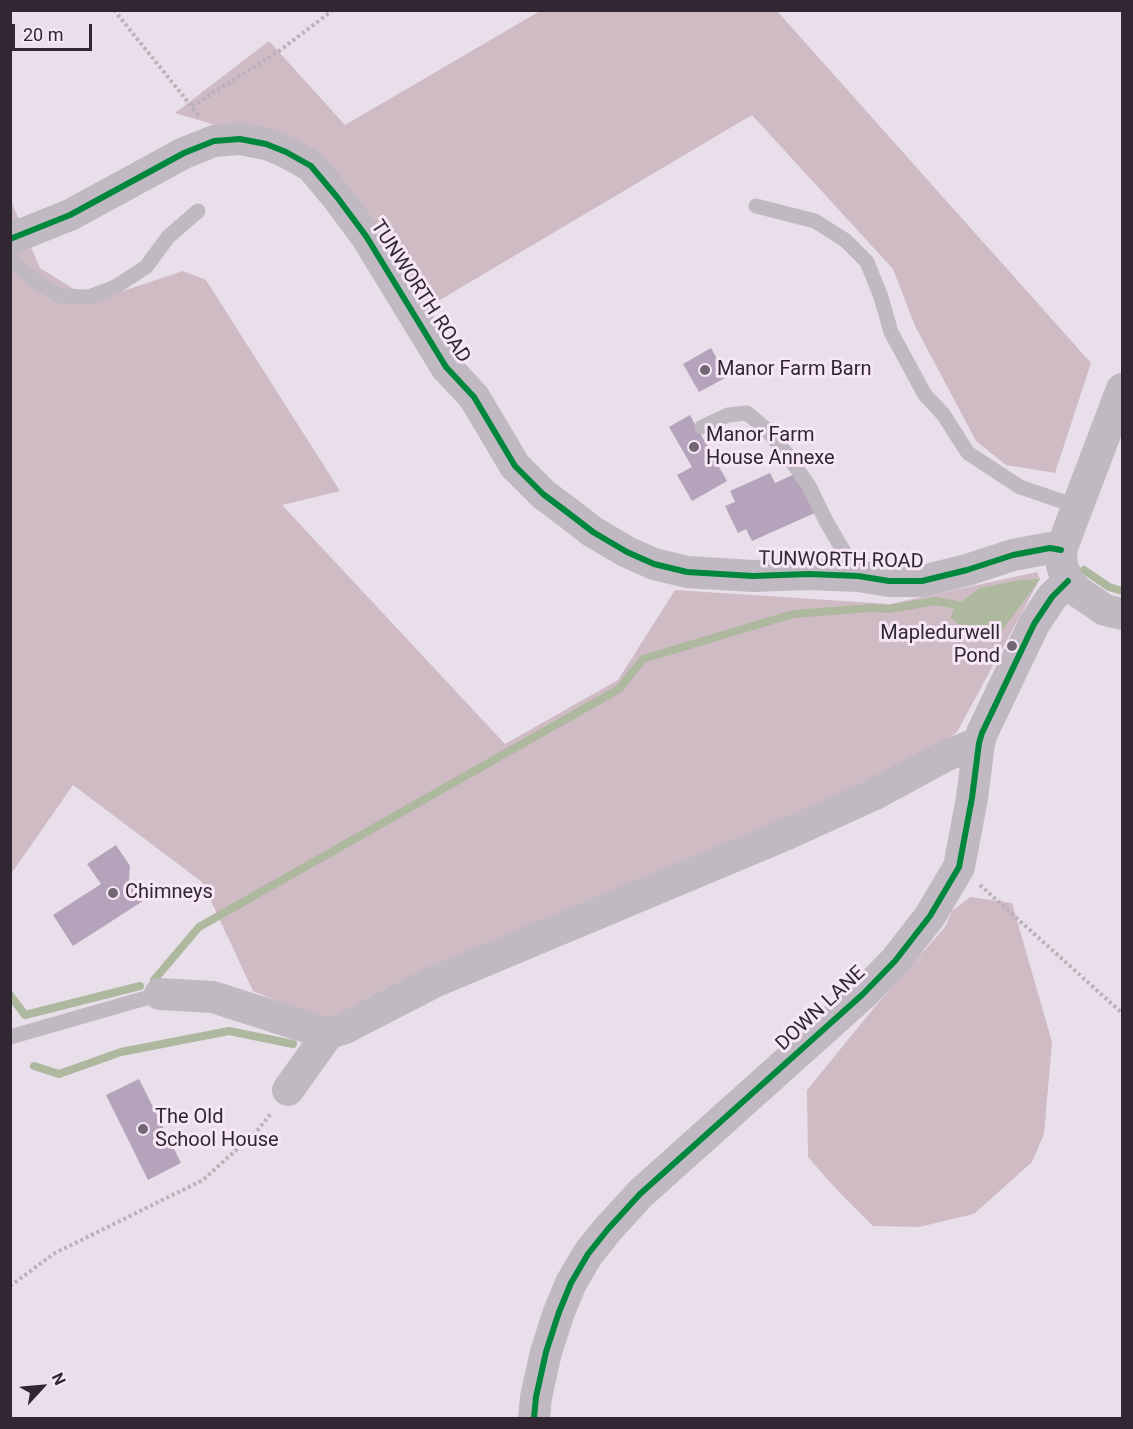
<!DOCTYPE html>
<html>
<head>
<meta charset="utf-8">
<style>
  body { margin:0 }
  #map { position:relative; width:1133px; height:1429px; overflow:hidden; background:#e9dfea; font-family:Roboto,sans-serif }
  canvas { display:block }
  .frame { position:absolute; inset:0; border:12px solid #302732; pointer-events:none }
  .north { position:absolute; left:12px; top:1357px; width:60px; height:60px; -webkit-text-stroke:4px #f6e6f6; paint-order:stroke; rotate:64deg; font-size:16px; font-weight:700; line-height:24px; text-align:center; color:#302732 }
  .north::after { content:''; display:block; margin:auto; width:21px; height:27px; background:#302732; clip-path:polygon(50% 0,100% 100%,50% 72%,0 100%) }
  .scale { position:absolute; left:12px; top:24px; width:80px; height:27px; box-sizing:border-box; border:3px solid #302732; border-top:0; padding-left:8px; font-size:18px; line-height:21px; white-space:nowrap; color:#302732; -webkit-text-stroke:4px #f6e6f6; paint-order:stroke }
</style>
</head>
<body>
<div id="map">
<canvas width="1133" height="1429"></canvas>
<div class="frame"></div>
<div class="north">N</div>
<div class="scale">20 m</div>
</div>
<script>
const context = document.querySelector('canvas').getContext('2d');
context.lineJoin = 'round';
function fillPath(path, color) { context.fillStyle = color; context.fill(path, 'evenodd'); }
const poly = rows => new Path2D(rows.map(r => 'M' + r).join(''));
function stroke(path, color, width, dash) { context.strokeStyle = color; context.lineWidth = width; context.lineCap = dash ? 'butt' : 'round'; context.setLineDash(dash || []); context.stroke(path); }
function write(font, color, halo, rows, align = 'center') {
  context.font = font + ' Roboto,sans-serif'; context.lineWidth = 6; context.setLineDash([]); context.textBaseline = 'middle'; context.strokeStyle = halo; context.fillStyle = color; for (const [text, x, y, turn = 0] of rows) {
    context.save(); context.translate(x, y); context.rotate((+turn || 0) * Math.PI / 180); context.textAlign = isNaN(turn) ? turn : align; if (halo) context.strokeText(text, 0, 0); context.fillText(text, 0, 0); context.restore();
  }
}
fillPath(poly([
  [540,11,777,11,1091,363,1055,473,1006,465,976,441,915,326,893,269,752,115,423,310,302,151,175,113,269,41,345,125],
  [10,199,40,268,93,301,183,271,206,280,340,491,282,505,505,744,618,680,675,590,890,604,1037,572,1040,579,957,732,898,772,325,1021,253,991,202,882,73,785,11,874],
  [970,897,1012,903,1052,1042,1044,1134,1032,1162,974,1214,919,1227,873,1226,837,1190,808,1157,807,1090,878,1003,945,927,952,911]
]), '#cfbbc4');
fillPath(poly([
  [1040,579,997,637,968,633,950,617,957,605,980,588,1021,580]
]), '#adb89e');
stroke(poly([
  [1084,570,1109,587,1122,591],
  [154,980,199,927,619,689,643,659,793,614,871,608,889,609,935,601,957,605],
  [10,995,25,1015,140,986],
  [34,1066,59,1074,121,1052,229,1031,293,1044]
]), '#adb89e', 8);
fillPath(poly([
  [711,348,727,377,699,392,683,364],
  [690,415,727,481,692,501,677,475,692,467,669,427],
  [799,472,817,512,752,541,746,529,738,533,725,506,735,502,730,491,770,473,775,483],
  [116,845,130,866,129,879,143,901,73,946,53,915,101,884,87,864],
  [139,1079,181,1163,148,1180,106,1095]
]), '#b5a3bb');
stroke(poly([
  [114,10,200,117],
  [192,106,279,51,333,10],
  [980,885,1122,1013],
  [10,1286,55,1253,203,1180,257,1131,272,1112]
]), '#bab1bb', 4, [3, 3]);
stroke(poly([
  [756,206,815,221,845,240,867,262,881,297,891,332,925,395,943,414,968,453,1020,487,1076,506],
  [10,258,35,281,60,296,89,297,115,287,146,267,168,237,198,211],
  [702,427,728,415,747,413,765,428,786,453,809,486,826,521,858,576],
  [10,1037,160,994]
]), '#c1b9c2', 15);
stroke(poly([
  [10,239,70,215,184,153,214,141,240,139,266,144,286,152,311,166,337,197,366,236,446,367,474,397,515,466,543,494,567,512,593,532,627,552,654,564,687,572,753,576,809,574,858,576,889,581,922,581,967,570,1013,555,1050,548,1061,550],
  [1122,389,1061,550,1062,566,1068,581,1077,591,1105,610,1122,614],
  [160,994,213,997,328,1034,345,1028,434,982,787,834,875,794,947,755,979,743],
  [288,1090,328,1034],
  [534,1418,536,1397,546,1352,559,1312,571,1283,588,1254,608,1229,640,1194,863,994,895,961,930,916,959,867,972,798,979,743,982,733,1034,624,1052,597,1068,581]
]), '#c1b9c2', 32);
stroke(poly([
  [10,239,70,215,184,153,214,141,240,139,266,144,286,152,311,166,337,197,366,236,446,367,474,397,515,466,543,494,567,512,593,532,627,552,654,564,687,572,753,576,809,574,858,576,889,581,922,581,967,570,1013,555,1050,548,1061,550],
  [534,1418,536,1397,546,1352,559,1312,571,1283,588,1254,608,1229,640,1194,863,994,895,961,930,916,959,867,972,798,979,743,982,733,1034,624,1052,597,1068,581]
]), '#00873e', 6);
for (const [x, y, r, color] of [
  [705,370,6,"#716772"],
  [694,447,6,"#716772"],
  [1012,646,6,"#716772"],
  [113,893,6,"#716772"],
  [143,1129,6,"#716772"]
]) { const dot = new Path2D(); dot.arc(x, y, r, 0, 2 * Math.PI); context.fillStyle = color; context.fill(dot); stroke(dot, '#f6e6f6', 2); }
write('20px', '#302732', '#f6e6f6', [
  ["TUNWORTH ROAD",420,292,57],
  ["TUNWORTH ROAD",841,561,1],
  ["DOWN LANE",821,1009,-43]
]);
write('20px', '#302732', '#f6e6f6', [
  ["Manor Farm Barn",717,370],
  ["Manor Farm",706,436],
  ["House Annexe",706,459],
  ["Mapledurwell",1000,634,"right"],
  ["Pond",1000,657,"right"],
  ["Chimneys",125,893],
  ["The Old",155,1118],
  ["School House",155,1141]
], 'left');
</script>
</body>
</html>
